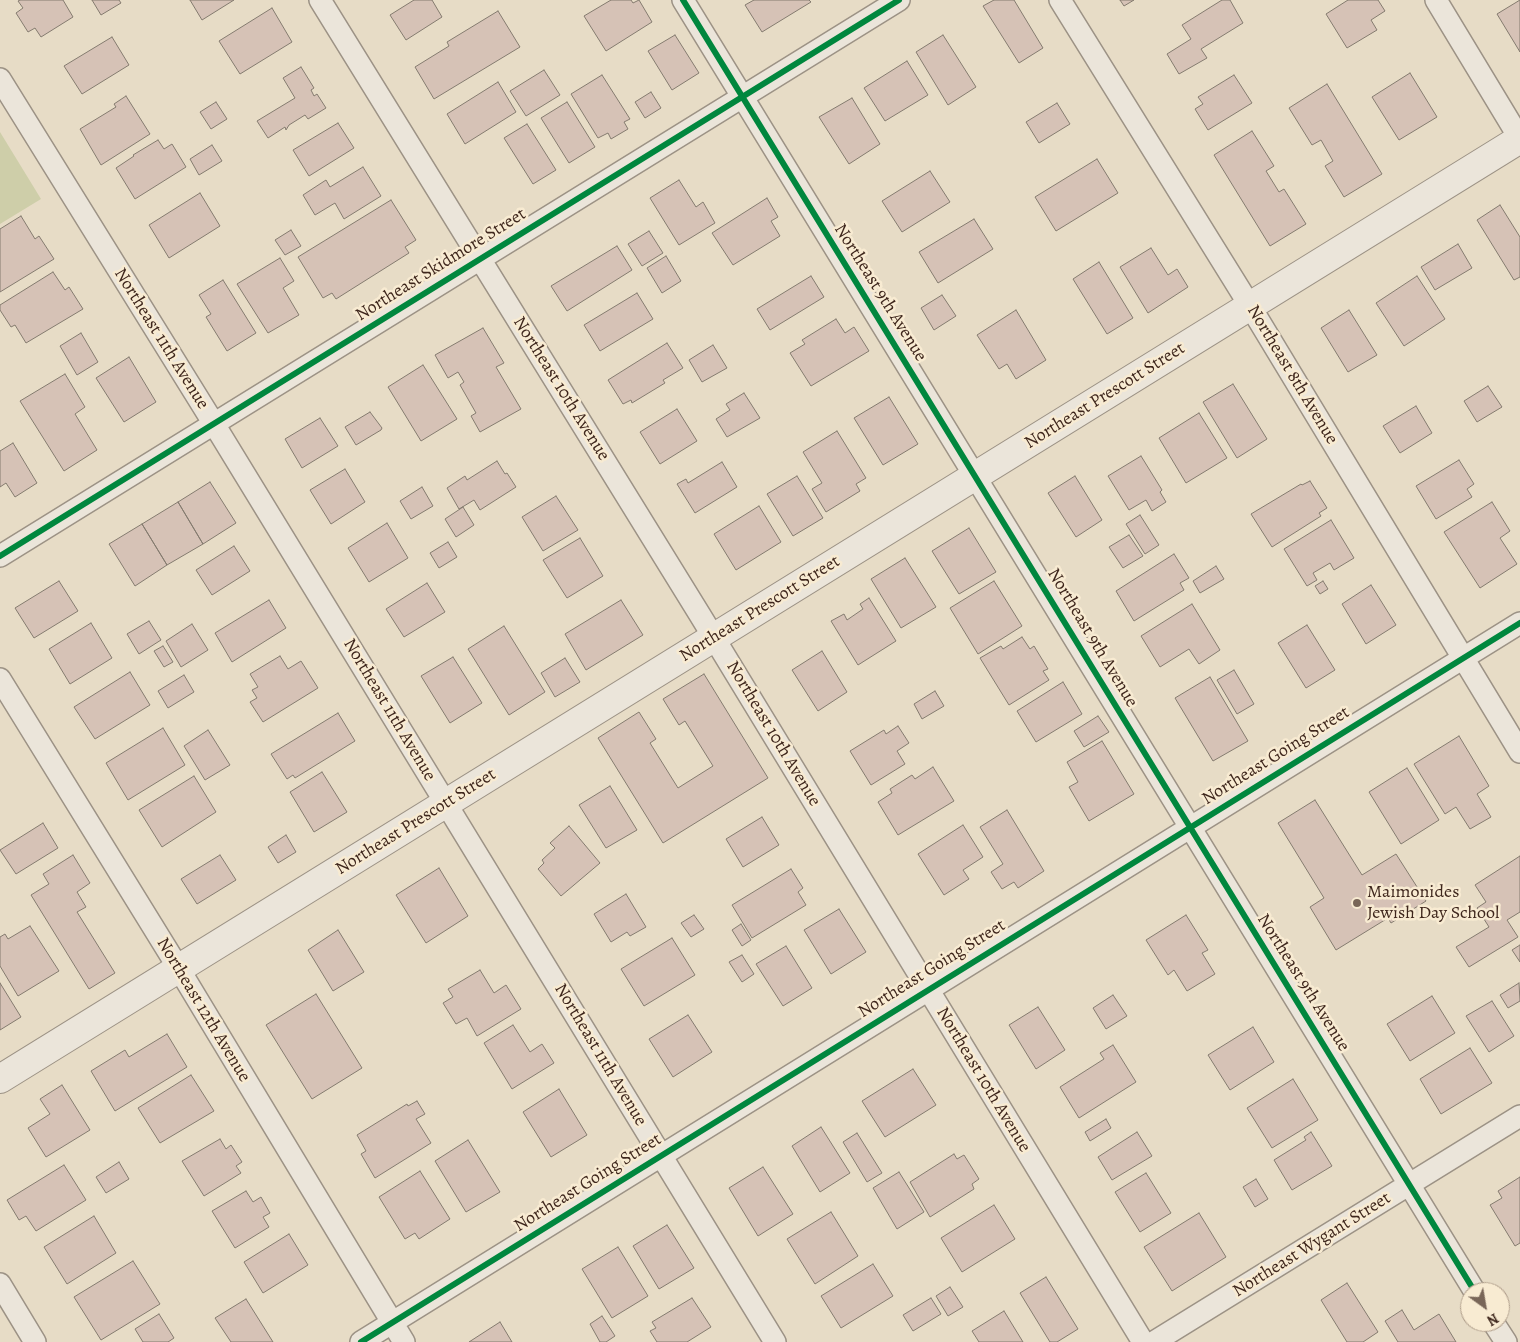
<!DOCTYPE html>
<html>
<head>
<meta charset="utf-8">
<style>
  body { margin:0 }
  #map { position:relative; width:1520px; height:1342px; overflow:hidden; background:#e7dcc6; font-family:Alegreya,serif }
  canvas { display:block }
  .north { position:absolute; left:1460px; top:1282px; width:50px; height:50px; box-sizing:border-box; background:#f8ebd2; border:1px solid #ae9c89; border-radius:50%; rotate:148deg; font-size:14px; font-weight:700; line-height:20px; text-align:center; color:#3e261c }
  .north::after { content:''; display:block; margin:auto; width:18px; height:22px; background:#796658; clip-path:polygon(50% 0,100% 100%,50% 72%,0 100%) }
</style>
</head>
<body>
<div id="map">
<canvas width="1520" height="1342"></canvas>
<div class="north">N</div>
</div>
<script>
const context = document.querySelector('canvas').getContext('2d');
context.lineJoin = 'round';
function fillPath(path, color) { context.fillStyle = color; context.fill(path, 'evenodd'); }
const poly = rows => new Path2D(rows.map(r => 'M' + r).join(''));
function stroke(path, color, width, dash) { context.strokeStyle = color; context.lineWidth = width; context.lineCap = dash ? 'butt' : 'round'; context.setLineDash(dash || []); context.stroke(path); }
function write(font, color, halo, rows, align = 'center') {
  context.font = font + ' Alegreya,serif'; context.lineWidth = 5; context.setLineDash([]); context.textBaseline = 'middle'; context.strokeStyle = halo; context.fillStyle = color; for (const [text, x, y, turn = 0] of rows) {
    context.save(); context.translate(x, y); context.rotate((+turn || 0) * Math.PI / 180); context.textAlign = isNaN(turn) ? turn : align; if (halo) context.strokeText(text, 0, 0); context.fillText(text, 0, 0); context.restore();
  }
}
fillPath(poly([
  [0,132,41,199,0,224]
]), '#cecea9');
const building = poly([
  [20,0,63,0,73,17,41,37,35,28,28,32,16,13,23,8,18,1,20,0],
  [92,0,119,0,121,3,101,15,92,0],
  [190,0,234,0,202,20,190,0],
  [414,0,432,0,442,17,406,40,390,15,414,0],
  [611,0,631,0,633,3,639,0,652,22,606,51,584,16,611,0],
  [754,0,809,0,811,2,762,32,745,5,754,0],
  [994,0,1014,0,1043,48,1019,63,983,6,994,0],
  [1120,0,1134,0,1124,6,1120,0],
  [1222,0,1230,0,1243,23,1201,49,1207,58,1179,74,1167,54,1191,39,1182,25,1222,0],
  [1348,0,1378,0,1385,11,1371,20,1377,30,1347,48,1326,14,1348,0],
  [1520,0,1520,52,1497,14,1520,0],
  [272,8,292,42,240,74,219,41,272,8],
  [498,11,520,47,434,99,415,67,449,46,447,42,498,11],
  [675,35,699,73,672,90,648,51,675,35],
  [943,35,976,87,948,105,916,52,943,35],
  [112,37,129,65,82,94,64,66,112,37],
  [907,61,928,95,885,121,864,88,907,61],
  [301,67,314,88,311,90,314,96,317,94,326,108,308,119,305,115,289,125,286,130,285,127,268,138,257,121,295,98,283,78,301,67],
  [544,70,560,95,526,116,510,91,544,70],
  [1410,73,1437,117,1399,140,1372,97,1410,73],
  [602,75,630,119,624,122,628,129,611,139,608,133,598,138,571,94,602,75],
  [1234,75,1252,103,1208,130,1195,109,1203,104,1198,97,1234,75],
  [498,82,516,112,465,144,447,114,498,82],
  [1327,84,1382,174,1344,197,1325,166,1333,161,1321,140,1312,145,1289,108,1327,84],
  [651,92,661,108,645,118,635,102,651,92],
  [126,96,150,134,101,165,80,129,116,107,114,104,126,96],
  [852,98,880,144,849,164,819,117,852,98],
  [216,102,227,119,211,129,200,112,216,102],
  [567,102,595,147,569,163,541,118,567,102],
  [1057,103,1070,124,1039,143,1026,122,1057,103],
  [338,123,354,148,309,176,293,150,338,123],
  [527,124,556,170,533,184,504,138,527,124],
  [1252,131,1274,166,1266,171,1279,192,1284,189,1306,224,1270,246,1214,155,1252,131],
  [158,140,164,149,172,144,186,167,135,199,116,168,134,156,133,155,158,140],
  [212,145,222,161,199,175,190,159,212,145],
  [1097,159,1118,193,1056,231,1035,197,1097,159],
  [363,167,381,196,344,219,335,203,315,215,303,195,326,180,330,187,363,167],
  [930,171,950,202,902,232,882,201,930,171],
  [679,180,696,207,703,202,715,223,679,245,650,198,679,180],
  [200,193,220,226,169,258,149,225,200,193],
  [767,198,778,217,771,221,780,236,733,265,712,233,767,198],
  [391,200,416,240,405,247,409,253,336,299,332,293,323,298,298,257,391,200],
  [1500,205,1520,237,1520,277,1514,280,1477,220,1500,205],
  [21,216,35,239,39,236,54,259,0,292,0,229,21,216],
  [974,219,993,249,938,283,919,252,974,219],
  [291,230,301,246,285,255,275,240,291,230],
  [649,231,663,253,642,266,628,244,649,231],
  [1458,244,1472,268,1435,290,1421,267,1458,244],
  [617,246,632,270,567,311,551,286,617,246],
  [1151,248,1168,275,1177,269,1188,287,1148,313,1120,267,1151,248],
  [666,256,681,281,662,293,647,268,666,256],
  [280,258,294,281,283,288,299,315,268,333,237,284,280,258],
  [1099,262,1133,318,1107,334,1073,279,1099,262],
  [53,272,65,290,69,287,83,309,26,343,15,325,11,327,0,310,0,305,53,272],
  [811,276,824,297,770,330,757,309,811,276],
  [1417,276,1445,319,1404,346,1376,303,1417,276],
  [223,280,256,333,227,351,206,317,211,314,199,295,223,280],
  [637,293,653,319,600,351,584,325,637,293],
  [942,295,956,316,934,330,921,308,942,295],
  [1016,310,1046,360,1016,379,1007,364,999,369,977,335,1016,310],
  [1349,310,1377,355,1348,372,1321,328,1349,310],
  [836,319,845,333,854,327,869,351,811,386,790,353,805,344,802,340,836,319],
  [483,328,504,363,496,367,521,409,480,432,471,416,476,413,460,385,464,382,458,372,448,378,435,355,483,328],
  [81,333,98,362,77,375,60,346,81,333],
  [667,343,683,368,663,380,665,383,632,403,631,400,623,404,608,380,667,343],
  [713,345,727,368,702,382,689,360,713,345],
  [129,357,156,402,124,422,96,378,129,357],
  [423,365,457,419,421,441,388,387,423,365],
  [65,374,85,407,75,414,97,450,64,471,20,401,65,374],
  [1233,384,1267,439,1237,458,1203,402,1233,384],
  [1488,386,1502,407,1477,422,1464,401,1488,386],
  [744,393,760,418,727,437,716,419,730,410,726,404,744,393],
  [889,397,918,444,883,465,854,418,889,397],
  [1416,406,1432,433,1400,453,1383,426,1416,406],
  [677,409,697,441,660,464,640,432,677,409],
  [370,412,382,428,381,430,356,445,345,427,370,412],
  [1199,413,1227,458,1186,483,1159,438,1199,413],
  [320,418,338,446,302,468,285,439,320,418],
  [837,431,866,478,856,484,860,491,826,512,812,489,822,483,803,452,837,431],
  [13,443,37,483,15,497,6,483,0,487,0,451,13,443],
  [1141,456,1162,490,1160,492,1166,502,1152,511,1146,500,1129,510,1108,476,1141,456],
  [1459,460,1474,484,1467,489,1472,497,1436,519,1416,486,1459,460],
  [497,461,505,474,507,473,516,487,480,510,474,500,459,509,447,488,465,476,467,480,497,461],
  [722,462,737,487,695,513,677,484,686,479,688,483,722,462],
  [345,469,365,502,331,524,310,490,345,469],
  [797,476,823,518,793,536,767,494,797,476],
  [1075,476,1102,520,1076,537,1048,493,1075,476],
  [1310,481,1327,508,1319,513,1321,516,1272,547,1251,514,1301,484,1302,485,1310,481],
  [210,482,236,523,203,544,178,502,210,482],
  [422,487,433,506,411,519,400,501,422,487],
  [556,496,578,530,543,551,522,517,556,496],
  [178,502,203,544,167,565,142,524,178,502],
  [1492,502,1510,531,1500,538,1517,564,1480,588,1444,532,1492,502],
  [759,506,781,542,736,570,714,534,759,506],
  [463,507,474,525,456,537,445,519,463,507],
  [1140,515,1159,545,1145,554,1126,524,1140,515],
  [1331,520,1354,558,1334,570,1330,563,1313,573,1317,580,1307,586,1284,549,1331,520],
  [387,523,408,558,369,582,348,548,387,523],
  [142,524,167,565,135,586,109,544,142,524],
  [969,528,996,572,959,594,932,551,969,528],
  [1129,535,1143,556,1123,568,1109,547,1129,535],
  [580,538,603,576,567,598,543,560,580,538],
  [448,542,457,557,439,568,430,553,448,542],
  [234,546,250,571,212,595,196,570,234,546],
  [1174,554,1189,578,1180,583,1184,590,1134,621,1116,591,1174,554],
  [905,558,936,607,901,628,871,579,905,558],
  [1216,566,1224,579,1200,593,1193,581,1216,566],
  [59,581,78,611,34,638,15,608,59,581],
  [994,581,1022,626,978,654,950,608,994,581],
  [1323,581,1328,589,1320,594,1315,586,1323,581],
  [427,583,445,612,404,637,386,609,427,583],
  [1371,585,1396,625,1366,644,1342,604,1371,585],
  [869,598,896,641,858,665,831,621,844,614,847,620,863,609,860,604,869,598],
  [269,600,286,628,232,662,215,633,269,600],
  [621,600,643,635,586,670,565,634,621,600],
  [1192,604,1220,650,1199,664,1189,649,1160,667,1141,636,1192,604],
  [149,621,161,640,139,654,127,634,149,621],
  [91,623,112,658,70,684,49,649,91,623],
  [192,624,208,650,181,667,166,641,192,624],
  [1307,625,1335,670,1306,688,1278,643,1307,625],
  [504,626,545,692,509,715,468,649,504,626],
  [1022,637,1030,649,1034,646,1048,669,1043,671,1049,680,1009,705,980,658,1001,646,1003,649,1022,637],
  [163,646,173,662,164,667,154,651,163,646],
  [822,651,847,692,818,711,792,670,822,651],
  [280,656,288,669,301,661,318,688,263,722,250,702,257,698,252,690,258,687,250,674,280,656],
  [453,657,482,703,450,723,421,676,453,657],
  [565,658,580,682,555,697,541,673,565,658],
  [1234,670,1254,704,1237,714,1217,680,1234,670],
  [130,672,150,705,95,739,74,707,130,672],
  [704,674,768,778,663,843,598,738,639,712,656,739,650,743,678,788,713,766,685,721,679,725,663,699,704,674],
  [184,675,194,692,168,708,158,691,184,675],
  [1210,677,1248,741,1213,761,1175,698,1210,677],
  [1063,682,1082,714,1036,742,1017,711,1063,682],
  [935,691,944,706,922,719,914,704,935,691],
  [338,713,355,741,295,778,293,775,287,779,271,754,338,713],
  [1098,716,1109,732,1084,747,1074,731,1098,716],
  [898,726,909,743,897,751,905,764,871,785,850,751,884,730,886,734,898,726],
  [163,728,185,765,128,800,106,763,163,728],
  [208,730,230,765,205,780,184,746,208,730],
  [1459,736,1489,786,1477,794,1491,817,1470,829,1456,807,1445,814,1414,764,1459,736],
  [1102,741,1134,794,1089,821,1069,787,1078,782,1067,762,1102,741],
  [933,767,954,801,898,835,878,802,892,793,890,789,912,775,915,779,933,767],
  [1407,768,1439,820,1401,844,1369,792,1407,768],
  [322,772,347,812,314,832,290,792,322,772],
  [194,776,216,812,162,847,139,810,194,776],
  [610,786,637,830,606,848,579,805,610,786],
  [1315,800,1362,875,1396,854,1426,901,1391,923,1388,918,1336,950,1310,907,1324,898,1278,823,1315,800],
  [1007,810,1044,871,1018,888,1014,882,1002,889,991,872,1003,864,980,827,1007,810],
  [762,817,779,845,743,867,726,839,762,817],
  [43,823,58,848,16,874,0,850,43,823],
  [963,825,983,857,963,870,969,879,944,895,918,854,963,825],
  [569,826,600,863,561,896,538,869,544,863,542,860,555,848,550,843,569,826],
  [286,835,296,852,278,863,268,847,286,835],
  [73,855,90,883,77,892,86,907,77,912,115,973,89,989,31,895,49,884,43,874,73,855],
  [220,855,236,880,197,904,181,879,220,855],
  [1520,856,1520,912,1507,920,1518,937,1469,967,1456,947,1489,927,1477,908,1486,902,1475,885,1520,856],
  [439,868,468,916,426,943,396,895,439,868],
  [791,869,803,888,798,892,806,905,752,938,732,905,791,869],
  [626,894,646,927,630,936,627,932,611,942,594,914,626,894],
  [839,909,866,952,831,974,804,930,839,909],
  [694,915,704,929,691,937,681,923,694,915],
  [1186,915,1208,950,1202,953,1215,974,1187,991,1174,970,1168,975,1146,940,1186,915],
  [741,924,751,940,742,946,732,930,741,924],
  [30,926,59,971,18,996,0,966,0,937,5,934,8,939,30,926],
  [338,930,364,972,333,991,308,950,338,930],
  [672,938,695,975,644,1006,621,969,672,938],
  [1520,945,1520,962,1512,950,1520,945],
  [786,946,812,988,783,1006,756,964,786,946],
  [742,955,754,974,742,982,729,962,742,955],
  [480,970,494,993,506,985,521,1009,477,1036,467,1018,456,1024,443,1003,453,997,448,989,480,970],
  [0,983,21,1017,0,1030,0,983],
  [1519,983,1520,1001,1508,1008,1500,995,1519,983],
  [316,994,362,1068,312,1099,266,1025,316,994],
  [1113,995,1127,1016,1106,1029,1093,1008,1113,995],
  [1432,996,1455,1033,1410,1061,1387,1024,1432,996],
  [1492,1001,1514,1036,1489,1052,1466,1016,1492,1001],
  [1038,1007,1065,1050,1036,1069,1009,1025,1038,1007],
  [688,1015,712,1052,673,1077,649,1039,688,1015],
  [513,1025,530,1052,542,1044,554,1063,512,1089,484,1043,513,1025],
  [1253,1027,1274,1062,1230,1090,1208,1055,1253,1027],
  [167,1034,187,1067,115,1111,91,1071,125,1050,129,1057,167,1034],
  [1113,1045,1136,1082,1079,1118,1060,1087,1104,1059,1100,1053,1113,1045],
  [1470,1048,1492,1083,1441,1114,1420,1079,1470,1048],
  [913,1069,936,1105,885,1137,862,1101,913,1069],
  [191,1075,214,1111,160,1143,138,1108,191,1075],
  [1293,1079,1318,1120,1272,1148,1247,1108,1293,1079],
  [62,1085,90,1130,46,1157,28,1128,50,1114,40,1099,62,1085],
  [559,1089,587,1135,551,1157,523,1112,559,1089],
  [417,1101,425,1114,416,1119,431,1143,375,1178,361,1154,366,1151,357,1135,407,1104,408,1106,417,1101],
  [1106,1119,1111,1128,1090,1141,1085,1132,1106,1119],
  [821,1127,850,1173,820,1192,792,1146,821,1127],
  [1137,1132,1152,1156,1112,1180,1098,1157,1137,1132],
  [1311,1132,1332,1166,1292,1190,1274,1160,1306,1140,1304,1137,1311,1132],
  [857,1133,882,1173,867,1182,843,1142,857,1133],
  [220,1139,226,1149,231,1145,242,1162,236,1166,241,1173,204,1196,182,1161,220,1139],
  [468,1140,500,1192,466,1212,435,1161,468,1140],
  [954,1154,957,1159,964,1155,979,1179,972,1184,974,1189,930,1217,910,1182,954,1154],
  [119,1162,129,1179,106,1193,96,1177,119,1162],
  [64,1165,86,1200,36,1231,26,1216,19,1220,7,1200,64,1165],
  [763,1167,793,1214,758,1236,729,1188,763,1167],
  [420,1171,450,1219,419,1239,415,1233,405,1239,379,1197,420,1171],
  [899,1172,924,1212,897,1229,873,1188,899,1172],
  [1146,1173,1171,1213,1140,1232,1115,1192,1146,1173],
  [1520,1177,1520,1243,1515,1246,1490,1205,1502,1198,1498,1191,1520,1177],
  [1256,1179,1268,1199,1255,1207,1243,1187,1256,1179],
  [246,1191,253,1202,261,1197,270,1213,263,1217,269,1227,235,1248,212,1211,246,1191],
  [994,1205,1015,1239,962,1272,941,1238,994,1205],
  [831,1212,858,1256,815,1284,787,1239,831,1212],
  [1199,1213,1226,1257,1172,1291,1144,1247,1199,1213],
  [94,1216,116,1253,67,1284,44,1247,94,1216],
  [667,1225,694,1268,659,1289,633,1246,667,1225],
  [289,1234,308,1265,263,1293,244,1262,289,1234],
  [618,1247,648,1296,612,1318,582,1269,618,1247],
  [133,1261,160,1304,101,1340,74,1297,133,1261],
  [873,1264,893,1296,841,1328,821,1296,873,1264],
  [1046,1277,1078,1329,1057,1342,1050,1342,1020,1293,1046,1277],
  [1347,1283,1378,1332,1363,1342,1347,1342,1321,1300,1347,1283],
  [950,1287,963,1307,948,1316,936,1296,950,1287],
  [692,1298,711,1327,687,1342,657,1342,650,1331,656,1328,652,1322,692,1298],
  [931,1298,941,1314,913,1331,903,1315,931,1298],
  [246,1299,273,1342,231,1342,215,1318,246,1299],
  [1402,1310,1414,1330,1439,1314,1456,1342,1398,1342,1385,1321,1402,1310],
  [1004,1311,1023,1342,979,1342,972,1331,1004,1311],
  [159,1314,174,1338,168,1342,143,1342,135,1329,159,1314],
  [602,1316,615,1336,606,1342,600,1342,590,1324,602,1316],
  [500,1322,512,1342,469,1342,500,1322]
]);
fillPath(building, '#d6c2b6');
stroke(building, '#847b6f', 1);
const minor = poly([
  [320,0,700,615,1143,1342],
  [683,0,1475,1292],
  [1060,0,1250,306,1520,752],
  [1436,0,1520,139],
  [0,79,214,424,775,1342],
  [0,556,899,0],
  [0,679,179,969,404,1342],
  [0,1284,35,1342],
  [1493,1322,1506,1342],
  [361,1342,1520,623],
  [1154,1342,1520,1116]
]);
const tertiary = poly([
  [0,1079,1520,139]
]);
stroke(minor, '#9c9285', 24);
stroke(tertiary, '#9c9285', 30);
stroke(minor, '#ebe5da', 21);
stroke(tertiary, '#ebe5da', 28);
stroke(poly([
  [683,0,1475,1292],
  [0,556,899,0],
  [361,1342,1520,623]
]), '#00873e', 6);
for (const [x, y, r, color] of [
  [1357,903,5,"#796658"]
]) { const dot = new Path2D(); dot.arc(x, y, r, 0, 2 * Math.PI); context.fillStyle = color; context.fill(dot); stroke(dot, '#f8ebd2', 2); }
write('18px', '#3e261c', '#f8ebd2', [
  ["Northeast Skidmore Street",441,265,-32],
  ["Northeast 9th Avenue",880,293,58],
  ["Northeast 11th Avenue",161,339,58],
  ["Northeast 8th Avenue",1292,375,59],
  ["Northeast 10th Avenue",561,389,58],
  ["Northeast Prescott Street",1105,396,-32],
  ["Northeast Prescott Street",760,609,-32],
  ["Northeast 9th Avenue",1092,638,59],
  ["Northeast 11th Avenue",389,710,59],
  ["Northeast 10th Avenue",773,734,59],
  ["Northeast Going Street",1276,756,-32],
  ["Northeast Prescott Street",416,822,-32],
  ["Northeast Going Street",932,969,-32],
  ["Northeast 9th Avenue",1303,983,58],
  ["Northeast 12th Avenue",203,1010,59],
  ["Northeast 11th Avenue",600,1055,59],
  ["Northeast 10th Avenue",983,1080,59],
  ["Northeast Going Street",588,1183,-32],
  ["Northeast Wygant Street",1312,1245,-32]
]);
write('18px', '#3e261c', '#f8ebd2', [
  ["Maimonides",1367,893],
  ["Jewish Day School",1367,914]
], 'left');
</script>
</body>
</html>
